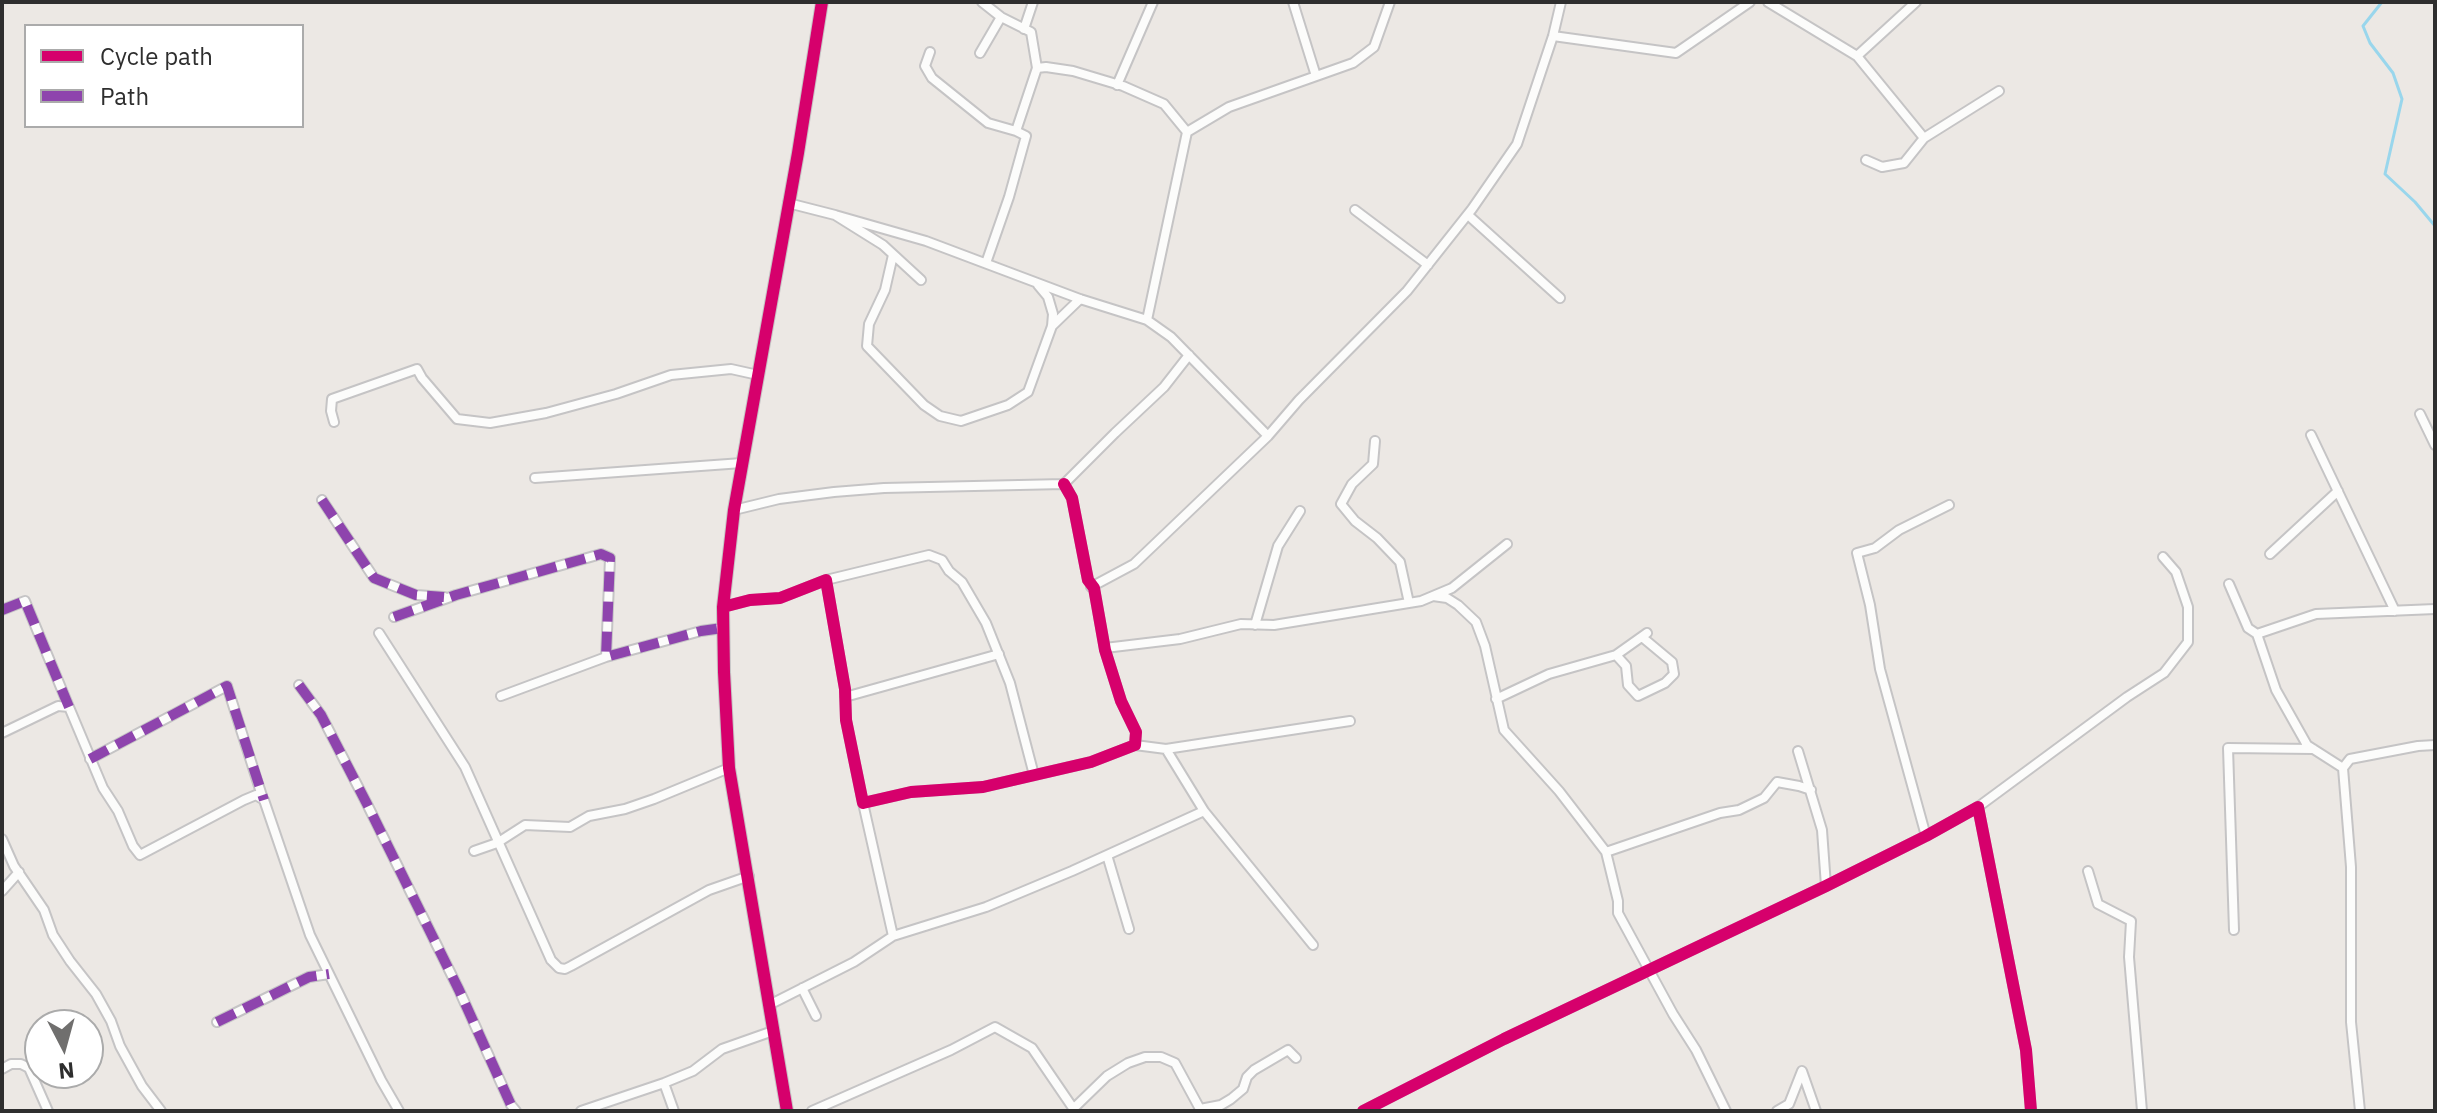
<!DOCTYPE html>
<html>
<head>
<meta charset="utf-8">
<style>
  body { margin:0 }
  #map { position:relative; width:2437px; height:1113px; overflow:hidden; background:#ece8e4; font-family:"IBM Plex Sans",sans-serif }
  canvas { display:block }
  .frame { position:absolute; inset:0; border:4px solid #2e2e2e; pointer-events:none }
  .legend { position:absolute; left:24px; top:24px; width:280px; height:104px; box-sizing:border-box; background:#fff; border:2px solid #ababab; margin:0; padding:10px 14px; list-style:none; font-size:24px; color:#2e2e2e }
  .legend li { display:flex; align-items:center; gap:16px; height:40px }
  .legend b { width:40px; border:2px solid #ababab }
  .north { position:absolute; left:24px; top:1009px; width:80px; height:80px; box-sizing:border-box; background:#fff; border:2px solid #ababab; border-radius:50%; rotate:174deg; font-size:22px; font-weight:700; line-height:32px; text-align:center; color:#2e2e2e }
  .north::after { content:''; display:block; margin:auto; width:28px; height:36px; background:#706f6e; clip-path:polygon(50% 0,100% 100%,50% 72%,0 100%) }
</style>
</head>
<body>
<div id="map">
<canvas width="2437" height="1113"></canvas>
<div class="frame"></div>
<ul class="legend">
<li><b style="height:10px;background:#d6006c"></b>Cycle path</li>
<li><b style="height:10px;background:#8e44ad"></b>Path</li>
</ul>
<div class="north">N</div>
</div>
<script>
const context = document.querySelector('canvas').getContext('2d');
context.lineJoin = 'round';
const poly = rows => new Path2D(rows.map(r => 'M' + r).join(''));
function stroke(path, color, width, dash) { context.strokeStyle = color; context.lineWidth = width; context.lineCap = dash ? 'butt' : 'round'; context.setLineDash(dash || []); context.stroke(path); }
stroke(poly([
  [2382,2,2363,26,2370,43,2393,73,2402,99,2385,174,2415,202,2435,226]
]), '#99d6ec', 3);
const minor = poly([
  [982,2,1001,17,1031,32,1037,68,1046,67,1073,71,1123,86,1164,104,1187,132],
  [1293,2,1316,76],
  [1768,2,1857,56,1924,138],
  [1024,29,1033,2],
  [1553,36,1676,53,1750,2],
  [930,52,925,66,932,78,988,123,1016,131],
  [980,53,1001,17],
  [1857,56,1916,2],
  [1117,85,1153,2],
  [1866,160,1882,167,1904,163,1924,138,1999,91],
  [788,203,835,215,883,245,921,280],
  [1355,210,1428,265],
  [835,215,926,241,1080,299,1147,320,1171,337,1268,436],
  [1468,215,1560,298],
  [893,255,885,290,869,324,867,346,924,405,940,416,961,421,1008,405,1028,392,1052,326,1053,314,1048,297,1038,285],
  [986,263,1009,197,1026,136,1016,131,1037,68],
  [1147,320,1187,132,1229,107,1353,63,1374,47,1390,2],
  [1052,326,1080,299],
  [2420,414,2435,445],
  [334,422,331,411,332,399,417,369,422,378,457,419,490,423,546,413,616,394,671,375,731,369,758,375],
  [2311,435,2395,611],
  [1375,441,1373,464,1352,484,1341,504,1355,521,1377,538,1400,562,1409,603],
  [535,478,742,463],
  [322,500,374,578,416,595,444,597],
  [734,510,779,499,834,492,884,488,1064,484,1115,433,1164,387,1189,355],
  [2270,554,2338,491],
  [826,580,929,555,942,560,949,571,962,582,986,623,1010,683,1034,775],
  [2229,584,2248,628,2257,634],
  [1091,587,1134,564,1268,436,1299,400,1407,291,1472,209,1517,144,1553,36,1561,2],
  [1433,596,1447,598,1458,605,1476,622,1485,646,1504,730,1559,791,1606,852,1618,901,1618,913,1673,1014,1696,1050,1726,1111],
  [723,607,750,600,780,598,826,580,845,689,846,720,863,803,911,792,983,787,1091,762,1135,745,1136,732,1121,701,1105,650,1094,588,1088,580,1072,498,1064,484],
  [2,610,25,601,69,707],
  [394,617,456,595,601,554,610,558,606,657,701,631,723,628],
  [1255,625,1278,546,1300,511],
  [379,633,465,767,551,960,559,968,565,969,571,966,709,890,749,876],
  [1105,648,1180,639,1241,624,1274,625,1421,601,1452,588,1507,544],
  [1616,655,1626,666,1628,685,1638,696,1665,683,1674,674,1672,662,1642,637],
  [299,685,321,715,367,804,459,990,511,1105,516,1111],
  [501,696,606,657],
  [845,697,999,654],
  [1496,699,1549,674,1616,655,1647,633],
  [2,733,58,706,69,707,103,788,118,811,133,846,140,855,244,800,256,795,264,800,310,935,381,1080,399,1111],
  [1166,749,1350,721],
  [1798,751,1822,830,1826,886],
  [90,759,227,686,263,799],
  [2343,768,2307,745,2276,690,2257,634,2316,614,2435,609],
  [863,803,893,936,986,907,1072,871,1204,811,1166,749,1135,745],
  [1978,807,2127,697,2164,673,2188,642,2188,607,2176,572,2163,557],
  [1204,811,1313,945],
  [1926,836,1880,669,1870,605,1857,553,1875,548,1899,530,1949,505],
  [2,839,14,866,44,910,53,935,70,961,96,994,111,1021,120,1046,142,1086,161,1111],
  [474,851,497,843,525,825,570,827,589,816,625,809,654,799,729,768],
  [1606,852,1720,813,1739,810,1764,798,1777,782,1799,786,1811,790],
  [1107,855,1129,929],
  [2088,871,2098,904,2131,921,2129,957,2142,1111],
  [2,891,19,872],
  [2234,930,2228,748,2313,749],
  [802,988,816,1016],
  [769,1005,854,962,893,936],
  [217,1022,309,977,329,974],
  [2,1069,11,1064,21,1064,29,1068,48,1111],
  [664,1083,674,1111],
  [1074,1108,1107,1076,1128,1063,1145,1057,1161,1057,1175,1063,1200,1109,1221,1105,1231,1099,1243,1089,1247,1077,1254,1070,1288,1050,1296,1058],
  [581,1111,664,1083,693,1071,722,1049,773,1031],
  [812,1111,951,1050,995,1027,1032,1048,1075,1111],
  [1363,1111,1504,1039,1826,886,1926,836,1978,807,2026,1050,2031,1111],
  [1777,1111,1789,1104,1802,1071,1816,1111],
  [2360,1111,2351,1022,2351,867,2343,768,2350,759,2418,746,2435,745]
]);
const tertiary = poly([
  [787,1111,729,768,724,672,723,607,734,510,798,153,822,2]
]);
stroke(minor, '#c5c4c5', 12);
stroke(tertiary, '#c5c4c5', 14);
stroke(minor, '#fcfcfb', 8);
stroke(tertiary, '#fcfcfb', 10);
stroke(poly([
  [322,500,374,578,416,595,444,597],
  [2,610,25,601,69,707],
  [394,617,456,595,601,554,610,558,606,657,701,631,723,628],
  [299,685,321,715,367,804,459,990,511,1105,516,1111],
  [90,759,227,686,264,800],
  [217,1022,309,977,329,974]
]), '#8e44ad', 10, [20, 10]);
stroke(poly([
  [723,607,750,600,780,598,826,580,845,689,846,720,863,803,911,792,983,787,1091,762,1135,745,1136,732,1121,701,1105,650,1094,588,1088,580,1072,498,1064,484],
  [787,1111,729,768,724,672,723,607,734,510,798,153,822,2],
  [1363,1111,1504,1039,1826,886,1926,836,1978,807,2026,1050,2031,1111]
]), '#d6006c', 12);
</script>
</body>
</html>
